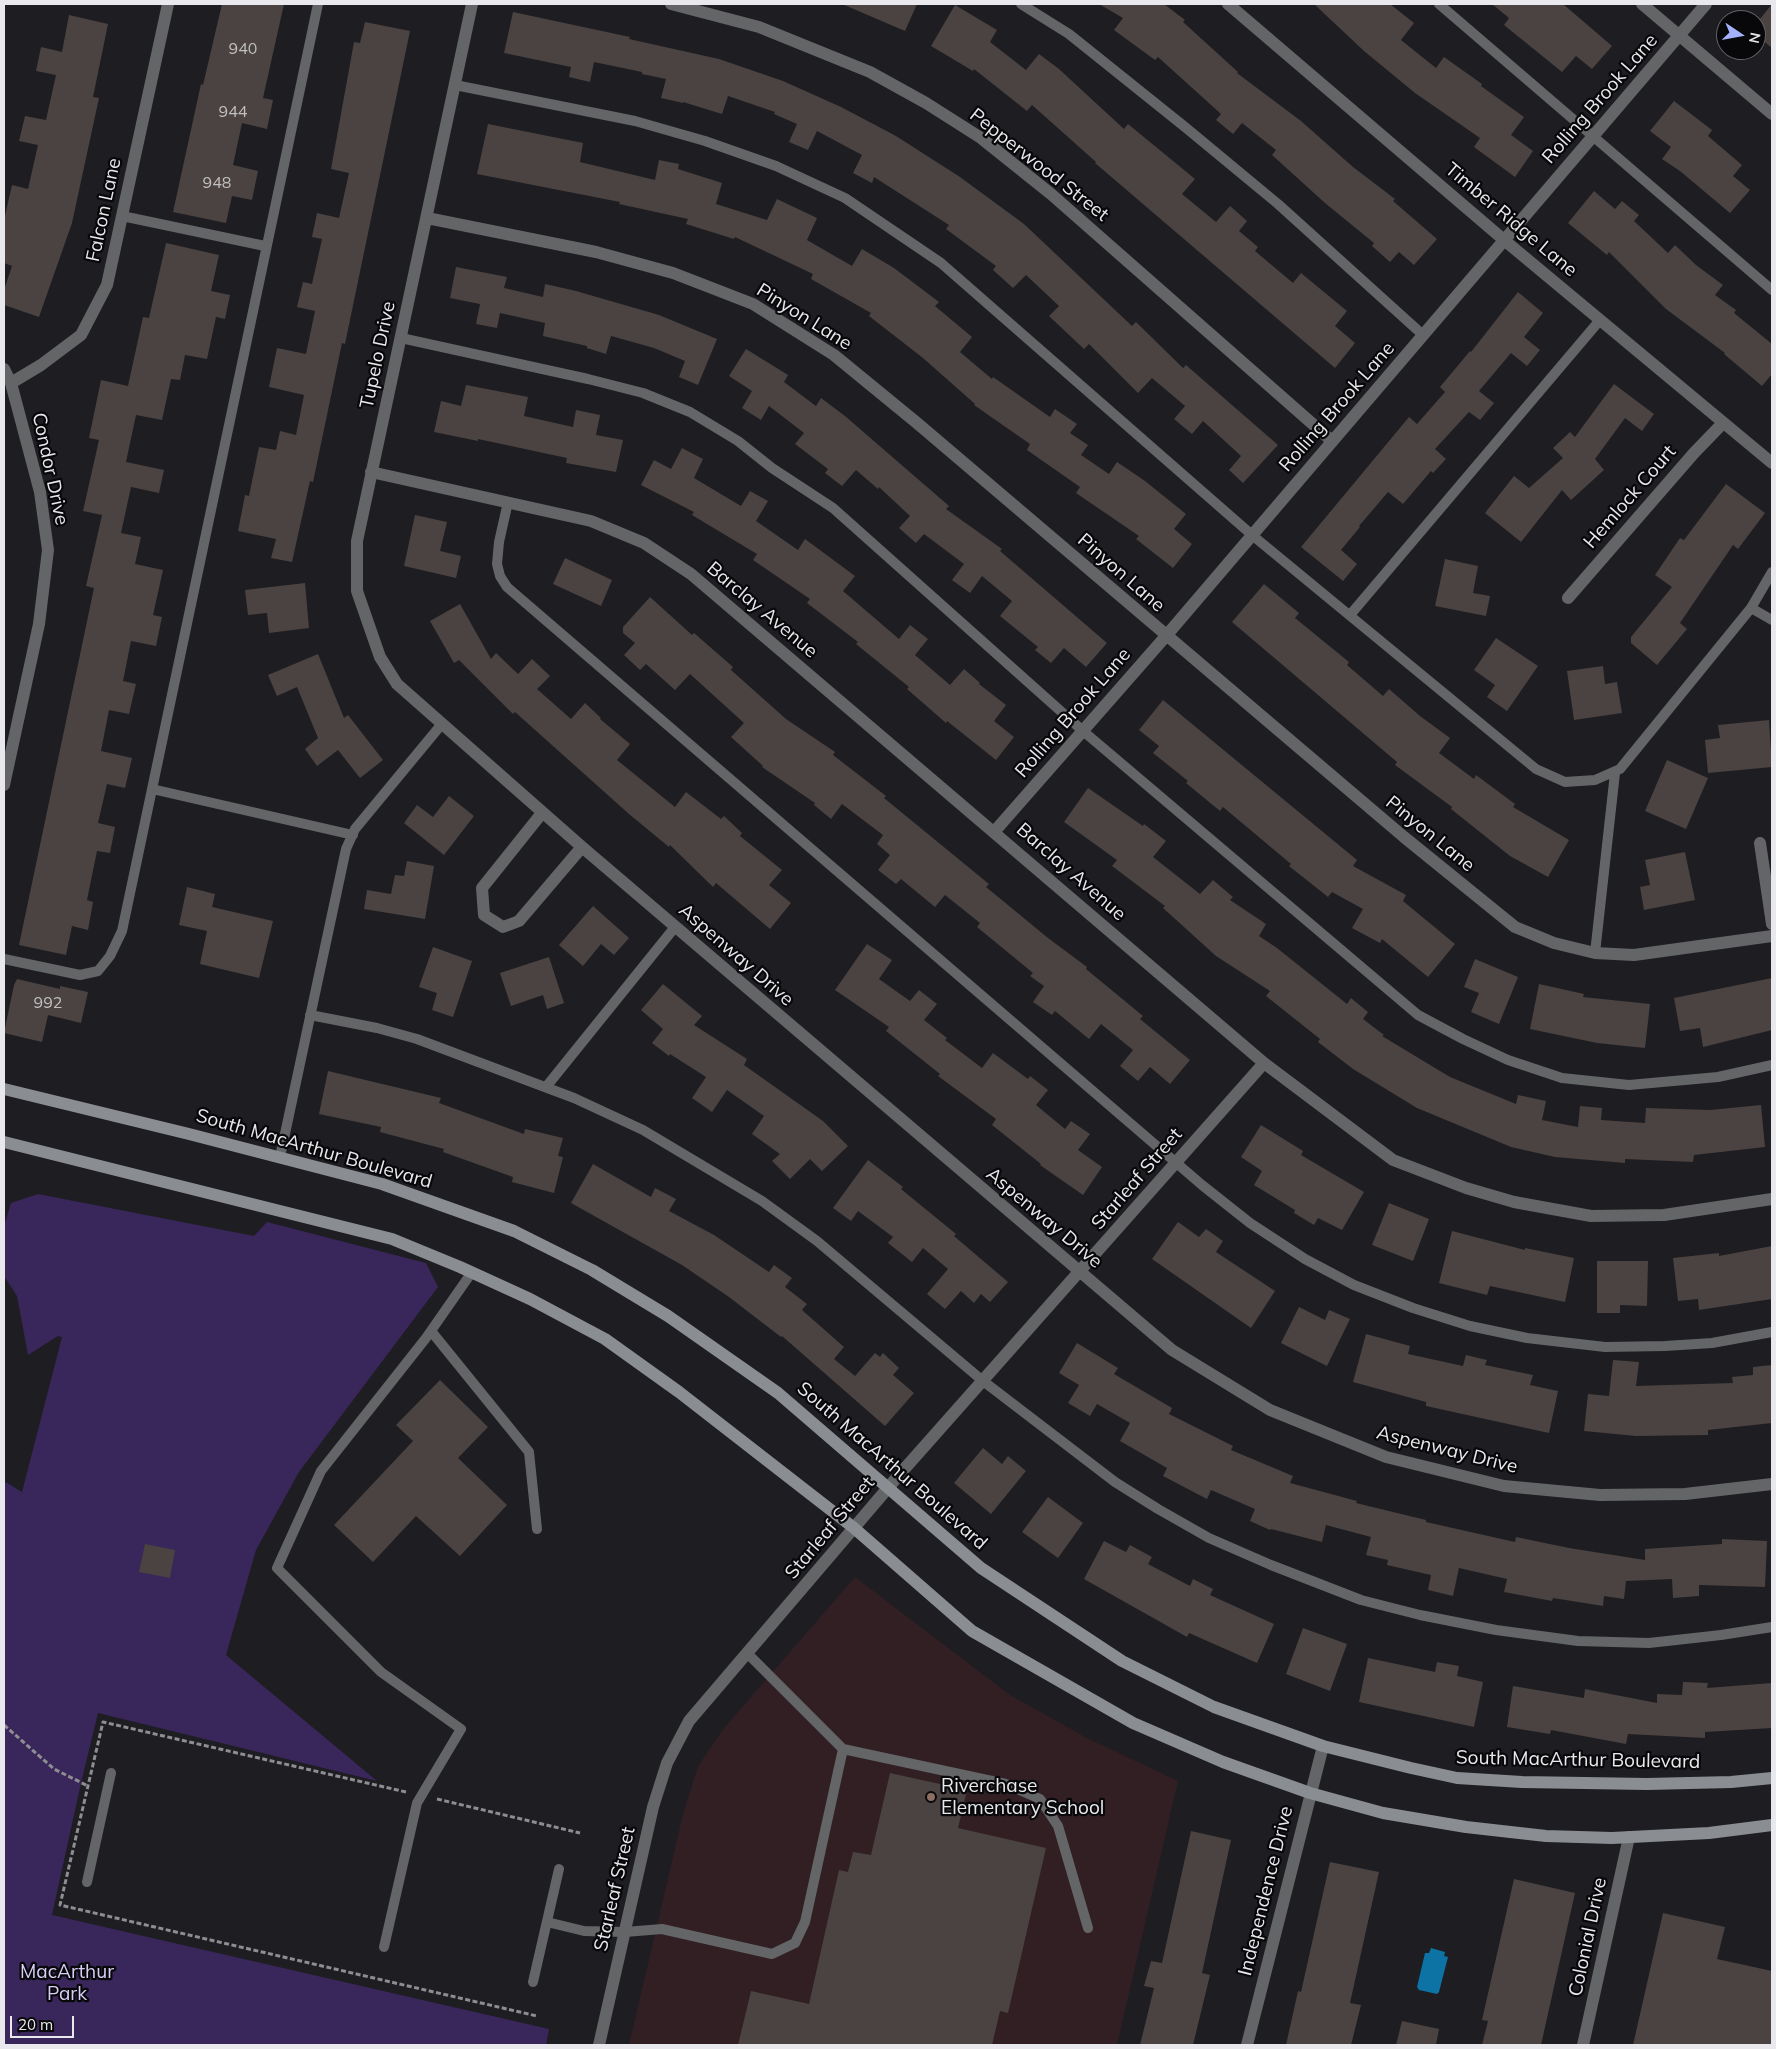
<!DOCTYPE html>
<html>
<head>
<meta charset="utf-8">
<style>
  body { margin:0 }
  #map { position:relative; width:1776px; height:2049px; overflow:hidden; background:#1e1d22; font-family:Mulish,sans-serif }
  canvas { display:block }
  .frame { position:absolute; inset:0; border:5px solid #e9e8ec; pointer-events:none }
  .north { position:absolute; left:1716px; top:10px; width:50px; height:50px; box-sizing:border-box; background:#08080a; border:1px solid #626264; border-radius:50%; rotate:102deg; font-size:14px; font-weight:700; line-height:20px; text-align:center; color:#e9e8ec }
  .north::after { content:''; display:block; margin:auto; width:18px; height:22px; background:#a4b2fc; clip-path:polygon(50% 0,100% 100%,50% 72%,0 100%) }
  .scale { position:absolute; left:10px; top:2016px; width:64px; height:22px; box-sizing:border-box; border:2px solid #e9e8ec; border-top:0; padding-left:6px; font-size:15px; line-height:18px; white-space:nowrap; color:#e9e8ec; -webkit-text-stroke:4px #08080a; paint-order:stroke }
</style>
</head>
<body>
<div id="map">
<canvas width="1776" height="2049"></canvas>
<div class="frame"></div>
<div class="north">N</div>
<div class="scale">20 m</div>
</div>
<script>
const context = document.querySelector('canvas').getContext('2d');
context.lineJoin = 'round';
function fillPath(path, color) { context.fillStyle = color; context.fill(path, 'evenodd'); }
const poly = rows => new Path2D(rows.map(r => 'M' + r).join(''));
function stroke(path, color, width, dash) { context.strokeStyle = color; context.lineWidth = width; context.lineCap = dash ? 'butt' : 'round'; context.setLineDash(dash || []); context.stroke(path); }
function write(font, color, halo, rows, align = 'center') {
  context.font = font + ' Mulish,sans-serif'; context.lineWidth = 4.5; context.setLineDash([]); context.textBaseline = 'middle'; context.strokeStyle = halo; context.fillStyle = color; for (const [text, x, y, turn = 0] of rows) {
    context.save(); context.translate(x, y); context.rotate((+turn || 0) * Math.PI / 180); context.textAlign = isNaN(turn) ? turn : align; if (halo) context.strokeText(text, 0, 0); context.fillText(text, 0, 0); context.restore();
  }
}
fillPath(poly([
  [855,1577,1010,1695,1087,1738,1178,1781,1117,2045,629,2045,683,1814,698,1766,724,1728]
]), '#311f24');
fillPath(poly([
  [38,1194,254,1236,267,1222,426,1263,438,1287,299,1472,256,1550,226,1655,377,1781,98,1713,81,1783,52,1915,549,2029,546,2045,4,2045,4,1481,22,1492,62,1337,58,1336,28,1355,17,1296,4,1276,4,1226,11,1203]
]), '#39265a');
fillPath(poly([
  [1431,1948,1445,1952,1444,1956,1448,1957,1439,1992,1437,1994,1419,1990,1417,1987,1425,1953,1429,1953]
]), '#0d72a4');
fillPath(poly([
  [222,4,284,4,263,98,273,100,267,129,242,123,233,165,258,171,252,200,232,196,226,223,173,212,201,84,203,85],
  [842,4,917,4,905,31],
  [1099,4,1164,4,1185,20,1183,22,1238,72,1237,73,1301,121,1353,167,1395,199,1393,201,1437,239,1414,265,1399,252,1390,262,1372,246,1374,243,1325,203,1272,155,1276,150,1242,123,1233,134,1216,120,1221,114,1158,57,1155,60,1114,30,1123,18],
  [1314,4,1390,4,1414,23,1401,40,1436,68,1444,57,1482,84,1481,86,1524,117,1511,135,1533,151,1515,177,1474,147,1480,138,1415,93,1364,51],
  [1492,4,1563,4,1612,46,1592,69,1576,56,1562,72,1504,25,1509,18],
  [1772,4,1772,48,1756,35,1756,24],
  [955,5,997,30,990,42,1026,70,1039,54,1059,69,1124,129,1128,124,1195,179,1182,194,1216,222,1230,206,1247,221,1239,231,1258,247,1255,251,1293,283,1301,273,1347,311,1335,326,1355,343,1335,368,1095,163,1096,162,1032,105,1027,111,974,69,973,71,931,46],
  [513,12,630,37,629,39,719,59,783,81,841,107,896,136,960,177,1024,224,1132,326,1136,322,1183,368,1186,365,1278,445,1243,483,1229,470,1241,456,1203,421,1192,434,1174,419,1185,406,1152,378,1138,393,1089,344,1084,349,1049,316,1059,306,1026,275,1013,288,993,270,996,266,946,229,949,225,874,177,872,183,853,173,862,155,817,131,808,150,789,142,797,124,774,114,775,112,728,96,722,114,683,102,683,103,661,98,666,79,642,74,642,72,594,62,590,82,569,77,571,67,504,53],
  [69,15,108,24,93,97,99,98,72,223,39,317,4,305,4,290,12,266,4,263,4,220,12,185,28,189,38,145,19,141,25,116,46,120,56,75,36,71,41,47,62,52],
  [365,22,410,31,345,344,342,343,313,482,310,481,292,562,271,558,276,539,238,531,245,495,249,496,259,447,276,450,280,431,296,435,304,395,269,387,277,348,306,354,315,311,297,307,303,282,312,284,322,239,312,237,317,213,339,218,349,173,331,169,354,42,360,43],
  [1674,101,1712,130,1708,136,1742,165,1733,176,1750,190,1730,213,1680,171,1662,159,1671,147,1650,131],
  [488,124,583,143,580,162,655,180,659,160,679,164,678,169,722,183,716,204,767,220,777,199,817,218,807,240,852,266,862,249,894,268,939,302,935,306,972,337,960,352,992,379,993,377,1050,417,1055,409,1077,424,1070,433,1088,445,1081,455,1109,474,1117,462,1145,481,1186,514,1174,529,1192,544,1173,568,1136,539,1139,536,1076,493,1080,487,1027,450,1030,444,974,405,975,404,923,358,869,316,871,313,811,279,813,274,735,237,734,239,686,224,688,219,619,204,620,202,477,174],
  [1594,191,1615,209,1622,201,1639,215,1634,221,1668,253,1675,245,1696,265,1723,285,1715,295,1736,310,1734,313,1772,344,1772,374,1762,386,1724,354,1725,353,1666,309,1609,252,1607,255,1568,223],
  [166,243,219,255,211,291,230,295,225,319,216,317,207,359,185,355,180,380,171,379,162,420,136,415,126,462,164,470,159,493,131,487,121,533,141,537,135,564,163,570,153,615,162,617,156,646,131,641,123,681,136,684,129,714,109,710,101,751,132,758,125,788,107,784,98,823,115,827,110,853,97,851,87,900,93,902,88,930,72,926,66,955,19,945,94,588,86,586,102,515,83,511,99,440,89,438,101,380,128,386,143,317,149,318],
  [456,267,507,277,504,288,543,297,545,284,576,291,659,315,717,339,698,385,679,377,685,361,654,348,611,336,606,354,587,348,587,346,543,336,545,323,500,313,497,328,476,324,480,304,450,298],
  [1518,292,1543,313,1524,337,1540,350,1527,366,1511,353,1479,391,1494,403,1480,420,1469,412,1435,449,1446,459,1433,473,1431,471,1403,504,1388,492,1359,526,1360,527,1341,550,1357,564,1343,581,1301,547,1409,417,1417,424,1445,392,1440,387,1470,351,1471,352],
  [746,349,788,375,784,382,816,406,821,398,845,416,949,506,946,509,1002,549,1000,551,1107,643,1086,667,1064,648,1051,663,1035,650,1038,647,1000,616,1012,601,982,576,970,593,952,580,964,564,924,534,916,543,899,528,910,516,879,487,878,489,856,470,842,486,825,473,828,469,795,444,804,433,769,406,761,420,742,408,752,391,729,376],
  [1614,384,1654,414,1642,431,1625,418,1595,459,1604,470,1571,500,1562,490,1521,542,1485,513,1514,476,1529,488,1563,458,1553,448,1570,432,1575,437],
  [466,385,528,397,524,416,573,427,576,410,600,415,596,435,623,440,616,472,566,463,567,458,478,439,478,441,434,432,441,401,461,406],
  [682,448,703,459,694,478,741,506,750,491,768,501,756,521,798,550,805,539,855,576,843,591,899,639,910,625,928,639,915,655,950,685,964,669,980,683,979,684,1006,705,994,721,1014,737,996,760,947,721,946,723,907,689,909,687,856,644,858,642,807,603,810,599,753,560,757,554,692,515,694,512,641,485,654,460,671,469],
  [1726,484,1765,513,1738,549,1733,545,1680,623,1687,629,1657,665,1631,643,1631,637,1672,587,1655,575,1680,538,1684,540],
  [415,515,447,522,440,551,461,556,456,578,404,566],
  [565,558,612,580,601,606,553,584],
  [1445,559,1478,566,1473,593,1490,596,1486,616,1435,606],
  [305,583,309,628,269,633,267,613,248,615,245,590],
  [1264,584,1299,613,1295,618,1349,662,1347,665,1383,696,1389,689,1420,716,1450,738,1439,753,1474,779,1476,775,1515,804,1513,807,1569,840,1548,877,1510,856,1451,809,1452,807,1395,765,1397,762,1232,622],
  [650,597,692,635,694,633,733,667,731,670,786,719,835,752,833,755,886,796,884,798,989,884,986,887,1048,938,1087,967,1086,969,1143,1016,1140,1019,1190,1060,1170,1084,1150,1067,1138,1081,1120,1066,1133,1050,1101,1024,1089,1039,1055,1011,1052,1015,1033,1002,1044,986,1030,976,1033,973,977,927,980,923,945,895,935,907,901,879,896,884,878,870,890,855,877,844,883,835,842,804,831,819,814,805,815,803,762,767,763,766,731,737,744,723,690,674,675,690,646,664,640,670,624,655,635,643,623,633,623,627],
  [460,604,491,659,496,653,518,674,532,659,550,676,537,689,571,719,585,703,601,718,600,719,630,744,617,760,675,807,686,792,721,819,724,816,742,833,740,836,782,870,769,885,791,903,770,929,716,883,713,887,670,845,669,847,629,814,515,712,513,714,459,660,454,663,430,621],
  [1496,638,1538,666,1507,711,1487,697,1495,685,1474,670],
  [318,654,344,718,348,715,383,760,360,778,338,750,317,766,305,749,318,738,297,687,277,696,268,675],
  [1603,666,1605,684,1617,682,1622,713,1574,720,1567,671],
  [1163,700,1357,860,1353,866,1406,895,1403,901,1455,944,1428,977,1382,939,1380,943,1352,928,1363,909,1332,892,1328,897,1289,866,1291,864,1223,807,1220,811,1186,783,1188,781,1153,753,1159,746,1139,730],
  [1769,720,1772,767,1708,773,1705,740,1720,738,1718,725],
  [1667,760,1708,778,1686,829,1645,811],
  [1088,788,1143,826,1144,824,1166,841,1153,857,1200,894,1213,880,1233,897,1230,900,1266,924,1259,936,1277,948,1347,1004,1351,998,1368,1012,1363,1019,1384,1035,1382,1036,1450,1077,1516,1104,1518,1095,1546,1101,1542,1120,1578,1127,1580,1106,1602,1108,1601,1120,1645,1123,1646,1108,1710,1110,1761,1105,1765,1147,1694,1155,1693,1162,1625,1159,1625,1163,1555,1157,1511,1147,1417,1108,1353,1069,1318,1042,1320,1039,1266,996,1270,991,1216,956,1163,908,1165,906,1112,866,1117,860,1064,822],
  [449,796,474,816,444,855,404,823,417,805,433,817],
  [1685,852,1695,900,1644,910,1640,887,1650,885,1645,860],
  [407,861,434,866,425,919,364,909,367,890,391,894,395,875,404,876],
  [187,887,215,894,212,907,273,921,259,978,200,964,207,931,179,925],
  [593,906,629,938,614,955,601,944,583,966,559,945],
  [867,944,892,960,879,979,910,1001,919,990,937,1004,924,1020,947,1038,945,1040,982,1068,993,1053,1028,1079,1030,1076,1048,1090,1036,1105,1065,1129,1071,1121,1090,1134,1078,1150,1102,1167,1083,1195,1040,1165,1041,1164,992,1125,996,1119,938,1076,940,1074,886,1031,889,1027,835,990],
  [433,947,472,961,453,1017,432,1010,437,993,419,987],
  [549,957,564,1003,547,1009,543,995,511,1006,500,973],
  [1475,959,1518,977,1499,1024,1471,1012,1479,993,1464,987],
  [1772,978,1772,1030,1703,1047,1700,1028,1680,1031,1674,998],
  [17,979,60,989,60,986,88,992,81,1023,48,1015,42,1042,4,1033,14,985],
  [663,984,702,1016,694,1025,747,1059,744,1065,823,1121,848,1146,822,1171,810,1159,790,1179,772,1161,780,1154,752,1134,764,1116,727,1090,712,1112,692,1098,706,1077,670,1054,669,1056,652,1043,663,1029,641,1010],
  [1539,984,1584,994,1583,997,1650,1004,1645,1048,1597,1043,1530,1029],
  [328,1071,441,1098,439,1103,524,1134,525,1129,563,1138,558,1156,563,1157,554,1193,512,1182,513,1177,443,1152,444,1149,380,1132,381,1127,319,1114],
  [1261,1125,1303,1151,1301,1155,1364,1192,1342,1230,1318,1218,1314,1225,1294,1213,1295,1210,1254,1185,1262,1171,1241,1157],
  [868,1160,903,1187,901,1189,956,1234,954,1236,1008,1282,990,1302,981,1294,974,1303,961,1291,945,1309,927,1294,948,1269,923,1248,912,1262,888,1243,893,1237,858,1211,851,1221,833,1208],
  [593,1164,651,1197,655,1188,676,1199,669,1211,714,1235,769,1272,774,1265,792,1278,785,1287,807,1304,802,1310,844,1347,834,1359,855,1376,875,1353,880,1357,883,1353,899,1368,893,1375,914,1393,885,1426,782,1336,781,1337,729,1297,682,1265,571,1203],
  [1389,1203,1429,1219,1413,1261,1372,1245],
  [1178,1222,1199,1237,1206,1229,1223,1241,1216,1252,1275,1291,1251,1328,1152,1259],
  [1452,1231,1525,1250,1525,1248,1574,1258,1565,1302,1490,1286,1487,1295,1439,1283],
  [1772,1246,1772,1299,1699,1310,1698,1299,1678,1301,1673,1258,1719,1253,1719,1256],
  [1597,1261,1648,1261,1647,1306,1620,1305,1620,1313,1597,1313],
  [1299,1307,1325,1320,1329,1310,1350,1319,1327,1366,1281,1343],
  [1366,1334,1410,1346,1408,1354,1463,1366,1466,1355,1487,1360,1485,1365,1533,1375,1530,1385,1558,1391,1549,1433,1426,1406,1426,1402,1353,1382],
  [1077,1343,1118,1368,1114,1374,1172,1408,1169,1414,1233,1446,1231,1450,1293,1476,1290,1483,1357,1501,1356,1503,1426,1520,1426,1522,1515,1542,1516,1537,1569,1548,1645,1560,1645,1549,1722,1544,1722,1539,1767,1541,1765,1587,1699,1585,1699,1596,1673,1598,1672,1579,1626,1581,1624,1599,1604,1596,1603,1606,1553,1598,1552,1601,1504,1592,1507,1579,1459,1568,1453,1596,1428,1590,1431,1575,1387,1565,1388,1560,1366,1555,1371,1537,1326,1525,1322,1542,1271,1529,1270,1530,1250,1521,1255,1509,1211,1490,1207,1499,1163,1476,1167,1468,1120,1441,1130,1423,1097,1404,1090,1416,1068,1403,1079,1385,1059,1373],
  [1613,1360,1639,1362,1636,1386,1733,1383,1732,1377,1753,1375,1753,1367,1772,1365,1772,1423,1708,1430,1708,1435,1636,1436,1584,1431,1588,1394,1609,1396],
  [440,1380,488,1427,458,1458,507,1505,460,1556,416,1516,373,1562,334,1525,413,1441,396,1425],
  [983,1448,1002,1464,1008,1456,1026,1471,991,1514,954,1483],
  [1048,1497,1083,1523,1058,1558,1022,1532],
  [1104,1541,1126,1552,1130,1545,1152,1557,1148,1564,1190,1586,1193,1579,1213,1589,1210,1595,1274,1624,1257,1663,1189,1633,1187,1637,1084,1579],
  [145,1544,175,1550,170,1578,139,1572],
  [1303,1628,1347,1644,1330,1691,1286,1674],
  [1368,1658,1435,1672,1437,1662,1459,1666,1457,1676,1483,1682,1474,1727,1359,1702],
  [1683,1682,1708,1683,1707,1688,1772,1683,1772,1728,1705,1732,1705,1738,1628,1734,1626,1744,1551,1730,1550,1734,1507,1727,1513,1686,1584,1698,1585,1689,1657,1703,1657,1694,1682,1695],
  [890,1773,967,1790,958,1828,1046,1848,1008,2013,1000,2011,992,2045,738,2045,751,1991,809,2004,839,1870,848,1872,853,1852,871,1855],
  [1191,1831,1231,1840,1202,1973,1210,1975,1193,2045,1140,2045,1154,1988,1144,1986,1151,1961,1162,1963],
  [1330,1862,1379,1872,1350,2003,1361,2005,1351,2045,1286,2045,1298,1991,1301,1992],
  [1514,1879,1575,1893,1541,2045,1482,2045,1488,2021,1482,2020],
  [1663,1913,1725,1927,1717,1959,1772,1971,1772,2045,1633,2045],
  [1402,2021,1439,2029,1436,2045,1396,2045]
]), '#4a4341');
stroke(poly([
  [4,1725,54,1769,88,1786],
  [406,1792,103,1722,60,1905,537,2016],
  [437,1799,580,1833]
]), '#8e8d91', 3, [5, 2.5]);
stroke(poly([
  [1021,4,1069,34,1185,127,1278,204,1423,335],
  [1439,4,1772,290],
  [455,85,635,121,705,141,776,166,845,198,941,263,1252,535,1536,769,1565,782,1595,780,1620,769,1751,608,1772,572],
  [122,216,265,246],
  [401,338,588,379,643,393,690,412,738,441,772,468,833,508,1083,731,1418,1015,1463,1039,1508,1060,1562,1078,1629,1085,1718,1077,1772,1065],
  [508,502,499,542,497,564,500,576,507,587,1202,1185,1250,1223,1305,1259,1354,1285,1413,1308,1470,1326,1527,1338,1605,1347,1665,1346,1712,1343,1772,1332],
  [1751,608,1772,620],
  [1350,615,1600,320],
  [152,789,353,835],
  [1595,953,1615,773],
  [4,959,80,975,98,971,110,956,122,931,318,4],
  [310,1015,377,1028,417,1039,574,1098,643,1130,762,1201,817,1241,983,1381,1115,1482,1158,1509,1209,1538,1271,1565,1361,1600,1420,1615,1496,1630,1578,1641,1649,1643,1721,1635,1772,1627],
  [546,1087,675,927],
  [280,1157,346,849,355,829,441,725],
  [431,1331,529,1452,537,1529],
  [748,1654,843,1749,1006,1784,1040,1799,1058,1826,1088,1928],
  [87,1882,111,1773],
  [547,1922,584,1931,625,1932,662,1929,772,1954,795,1943,805,1922,843,1749],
  [384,1947,417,1803,461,1729,381,1672,277,1568,321,1471,426,1338,472,1272],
  [533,1982,559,1869]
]), '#636567', 10);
stroke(poly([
  [472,4,357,541,357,591,380,657,397,684,582,847,1172,1350,1270,1410,1386,1457,1504,1486,1600,1495,1685,1494,1772,1484],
  [671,4,759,27,870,72,926,103,981,138,1051,194,1332,441],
  [1228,4,1504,240,1772,463],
  [1642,4,1772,114],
  [427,218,596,252,673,273,753,304,834,355,917,423,1404,837,1515,927,1554,943,1595,953,1634,955,1772,936],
  [4,369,11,383,40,492,48,550,39,624,4,785],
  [11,383,41,365,81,335,107,285,168,4],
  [371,472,591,521,644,543,691,574,1264,1063,1393,1160,1466,1188,1514,1202,1591,1216,1664,1215,1772,1199],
  [1568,598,1694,453,1723,423],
  [542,813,482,888,484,915,503,927,519,921,582,847],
  [994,832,1166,636,1706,4],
  [1760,843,1772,924],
  [599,2045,653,1807,667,1763,689,1721,899,1475,1264,1063],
  [1247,2045,1323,1746],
  [1583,2045,1629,1837]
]), '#636567', 12);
stroke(poly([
  [4,1089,189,1134,382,1184,514,1231,592,1270,668,1316,778,1393,981,1568,1122,1661,1214,1707,1323,1746,1411,1768,1457,1778,1522,1782,1647,1784,1731,1782,1772,1778],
  [4,1142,392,1239,460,1267,530,1299,605,1339,679,1392,854,1528,972,1631,1133,1723,1223,1762,1310,1793,1383,1813,1466,1827,1546,1836,1612,1838,1709,1833,1772,1825]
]), '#8a8e92', 12);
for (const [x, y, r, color] of [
  [931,1797,5,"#8d6e63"]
]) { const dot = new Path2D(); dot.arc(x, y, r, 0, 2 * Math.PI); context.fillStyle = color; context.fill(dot); stroke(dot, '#08080a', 2); }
write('16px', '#c1bfc1', null, [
  ["940",243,49],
  ["944",233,112],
  ["948",217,183],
  ["992",48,1003]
]);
write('19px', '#e9e8ec', '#08080a', [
  ["Rolling Brook Lane",1600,99,-49],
  ["Pepperwood Street",1039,165,38],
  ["Falcon Lane",104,210,-78],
  ["Timber Ridge Lane",1511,220,40],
  ["Pinyon Lane",804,317,32],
  ["Tupelo Drive",378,355,-78],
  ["Rolling Brook Lane",1337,407,-49],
  ["Condor Drive",50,469,78],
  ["Hemlock Court",1630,497,-49],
  ["Pinyon Lane",1121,573,41],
  ["Barclay Avenue",762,610,40],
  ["Rolling Brook Lane",1073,713,-49],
  ["Pinyon Lane",1430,834,39],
  ["Barclay Avenue",1071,872,41],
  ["Aspenway Drive",736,955,41],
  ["South MacArthur Boulevard",314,1149,16],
  ["Starleaf Street",1137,1179,-49],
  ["Aspenway Drive",1044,1218,40],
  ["Aspenway Drive",1447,1450,14],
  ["South MacArthur Boulevard",892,1466,41],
  ["Starleaf Street",830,1528,-50],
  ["South MacArthur Boulevard",1578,1760,1],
  ["Starleaf Street",615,1889,-77],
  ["Independence Drive",1266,1891,-76],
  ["Colonial Drive",1588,1937,-78]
]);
write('19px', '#e9e8ec', '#08080a', [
  ["Riverchase",941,1786],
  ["Elementary School",941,1808]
], 'left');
write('19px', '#d9cef7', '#08080a', [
  ["MacArthur",67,1972],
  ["Park",67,1994]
]);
</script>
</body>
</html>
